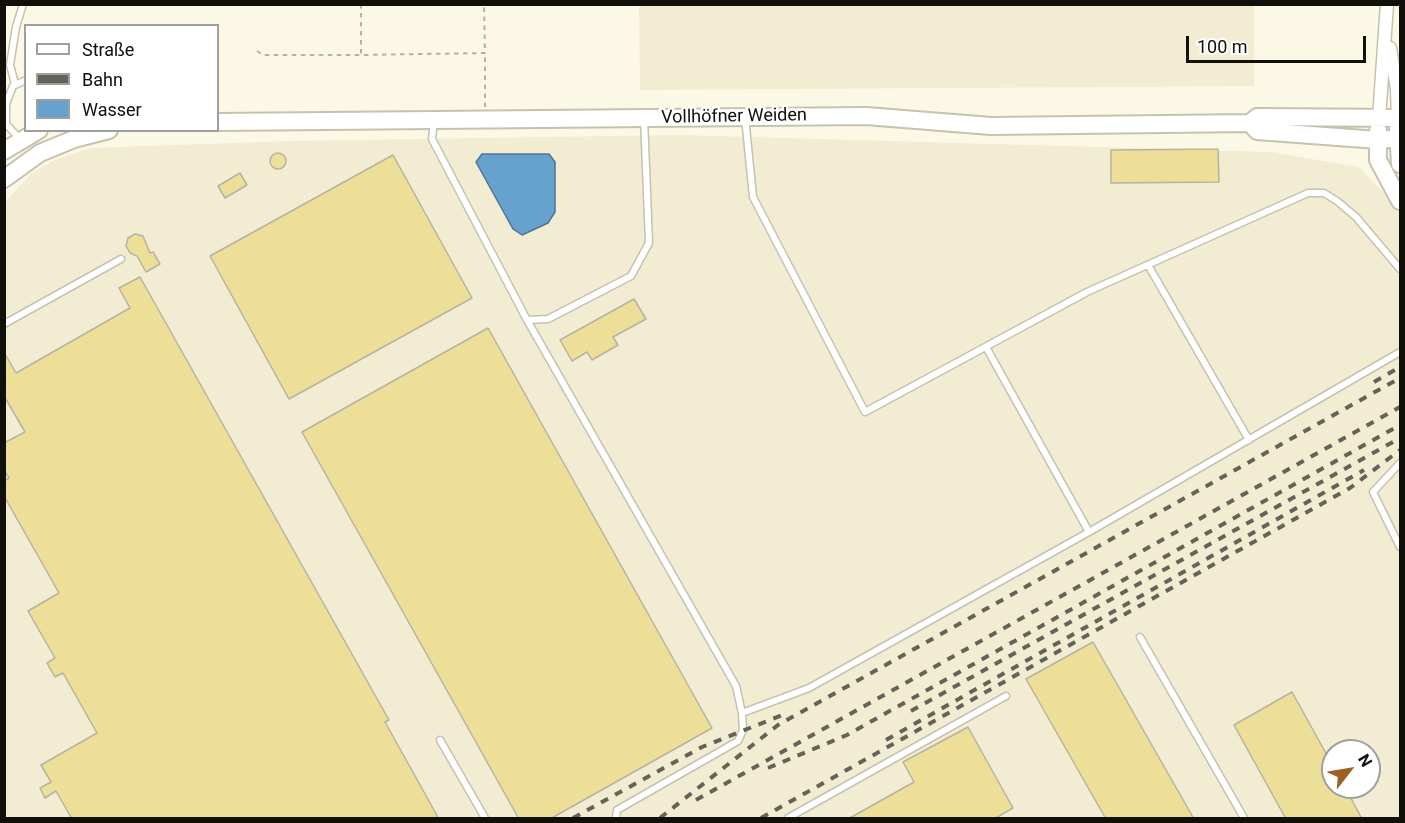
<!DOCTYPE html>
<html>
<head>
<meta charset="utf-8">
<style>
  body { margin:0 }
  #map { position:relative; width:1405px; height:823px; overflow:hidden; background:#fcf8e6; font-family:Roboto,sans-serif }
  canvas { display:block }
  .frame { position:absolute; inset:0; border:6px solid #100f09; pointer-events:none }
  .legend { position:absolute; left:24px; top:24px; width:195px; height:108px; box-sizing:border-box; background:#fff; border:2px solid #9f9f9d; margin:0; padding:8px 10px; list-style:none; font-size:18px; color:#100f09 }
  .legend li { display:flex; align-items:center; gap:12px; height:30px }
  .legend b { width:30px; border:2px solid #9f9f9d }
  .north { position:absolute; left:1321px; top:739px; width:60px; height:60px; box-sizing:border-box; background:#fff; border:2px solid #9f9f9d; border-radius:50%; rotate:59deg; font-size:16px; font-weight:700; line-height:24px; text-align:center; color:#100f09 }
  .north::after { content:''; display:block; margin:auto; width:21px; height:27px; background:#9d5f25; clip-path:polygon(50% 0,100% 100%,50% 72%,0 100%) }
  .scale { position:absolute; left:1186px; top:36px; width:180px; height:27px; box-sizing:border-box; border:3px solid #100f09; border-top:0; padding-left:8px; font-size:18px; line-height:21px; white-space:nowrap; color:#100f09; -webkit-text-stroke:4px #fff; paint-order:stroke }
</style>
</head>
<body>
<div id="map">
<canvas width="1405" height="823"></canvas>
<div class="frame"></div>
<ul class="legend">
<li><b style="height:8px;background:#fff"></b>Straße</li>
<li><b style="height:8px;background:#656358"></b>Bahn</li>
<li><b style="height:16px;background:#67a2cf"></b>Wasser</li>
</ul>
<div class="north">N</div>
<div class="scale">100 m</div>
</div>
<script>
const context = document.querySelector('canvas').getContext('2d');
context.lineJoin = 'round';
function fillPath(path, color) { context.fillStyle = color; context.fill(path, 'evenodd'); }
const poly = rows => new Path2D(rows.map(r => 'M' + r).join(''));
function stroke(path, color, width, dash) { context.strokeStyle = color; context.lineWidth = width; context.lineCap = dash ? 'butt' : 'round'; context.setLineDash(dash || []); context.stroke(path); }
function write(font, color, halo, rows, align = 'center') {
  context.font = font + ' Roboto,sans-serif'; context.lineWidth = 5; context.setLineDash([]); context.textBaseline = 'middle'; context.strokeStyle = halo; context.fillStyle = color; for (const [text, x, y, turn = 0] of rows) {
    context.save(); context.translate(x, y); context.rotate((+turn || 0) * Math.PI / 180); context.textAlign = isNaN(turn) ? turn : align; if (halo) context.strokeText(text, 0, 0); context.fillText(text, 0, 0); context.restore();
  }
}
fillPath(poly([
  [639,5,1254,5,1254,86,640,90],
  [680,135,1271,152,1359,167,1400,210,1400,818,6,818,4,203,32,173,56,159,91,148,289,141],
  [1333,751,1369,751,1369,787,1333,787]
]), '#f1ecd2');
const water = poly([
  [482,154,549,154,555,162,555,212,548,223,522,235,513,229,476,162,482,154]
]);
fillPath(water, '#67a2cf');
stroke(water, '#4d7694', 1.5);
const building = poly([
  [1218,149,1219,182,1111,183,1111,150,1218,149],
  '270 161a8 8 0 1 1 16 0a8 8 0 1 1-16 0Z',
  [393,155,472,298,289,399,210,256,393,155],
  [240,173,247,185,225,198,218,186,240,173],
  [135,234,143,236,150,253,153,252,160,264,146,272,137,256,130,253,126,246,128,238,135,234],
  [140,277,389,720,385,722,439,819,72,819,56,791,45,798,40,788,51,782,41,765,97,733,63,673,55,677,47,663,55,658,28,611,59,593,4,496,4,481,9,478,4,470,4,443,25,432,4,396,4,352,16,373,130,308,119,288,140,277],
  [634,299,646,319,613,337,618,345,592,360,587,352,572,361,560,340,634,299],
  [488,328,712,728,550,819,519,819,302,432,488,328],
  [1093,642,1194,819,1106,819,1026,679,1093,642],
  [1292,692,1333,766,1333,787,1345,787,1362,819,1286,819,1234,725,1292,692],
  [968,727,1013,808,994,819,848,819,914,782,903,762,968,727]
]);
fillPath(building, '#eddf98');
stroke(building, '#b7b3a2', 1.5);
const service = poly([
  [15,84,10,65,16,27,23,4],
  [745,117,753,197,865,412,1087,292,1308,193,1324,193,1337,201,1356,217,1400,269],
  [434,120,432,139,527,320,548,319,631,276,649,243,644,118],
  [20,139,6,124,6,104,13,86,26,80],
  [1148,265,1249,440],
  [527,320,736,686,742,713,743,730,738,741,617,810,616,818],
  [4,324,121,259],
  [1400,463,1373,492,1400,547],
  [1089,532,1400,352],
  [1140,637,1244,818],
  [742,713,809,688,1089,532,986,347],
  [440,740,485,818],
  [788,818,1006,696]
]);
const minor = poly([
  [1390,48,1397,89,1398,118],
  [1379,118,1387,4]
]);
const secondary = poly([
  [218,122,866,116,991,126,1250,123,1257,117,1400,118],
  [1250,123,1257,131,1378,140,1400,138],
  [1398,128,1400,164],
  [1378,131,1378,160,1400,201],
  [4,151,39,130],
  [4,179,40,153,74,139,109,130]
]);
stroke(service, '#c6c2b0', 9);
stroke(minor, '#c6c2b0', 15);
stroke(secondary, '#c6c2b0', 20);
stroke(poly([
  [361,4,361,55,485,53,484,4],
  [257,51,263,55,361,55],
  [485,107,485,53]
]), '#b5b2a4', 2, [4.5, 4.5]);
stroke(service, '#fff', 6);
stroke(minor, '#fff', 12);
stroke(secondary, '#fff', 16);
stroke(poly([
  [1374,382,1400,367],
  [911,711,1400,438],
  [886,740,1364,470],
  [768,768,847,735,1400,425],
  [696,800,1400,407],
  [573,818,702,747,785,714],
  [660,818,778,725,1400,378],
  [761,818,1350,488,1400,450]
]), '#656358', 4, [8, 8]);
write('18px', '#100f09', '#fff', [
  ["Vollhöfner Weiden",734,117,-1]
]);
</script>
</body>
</html>
